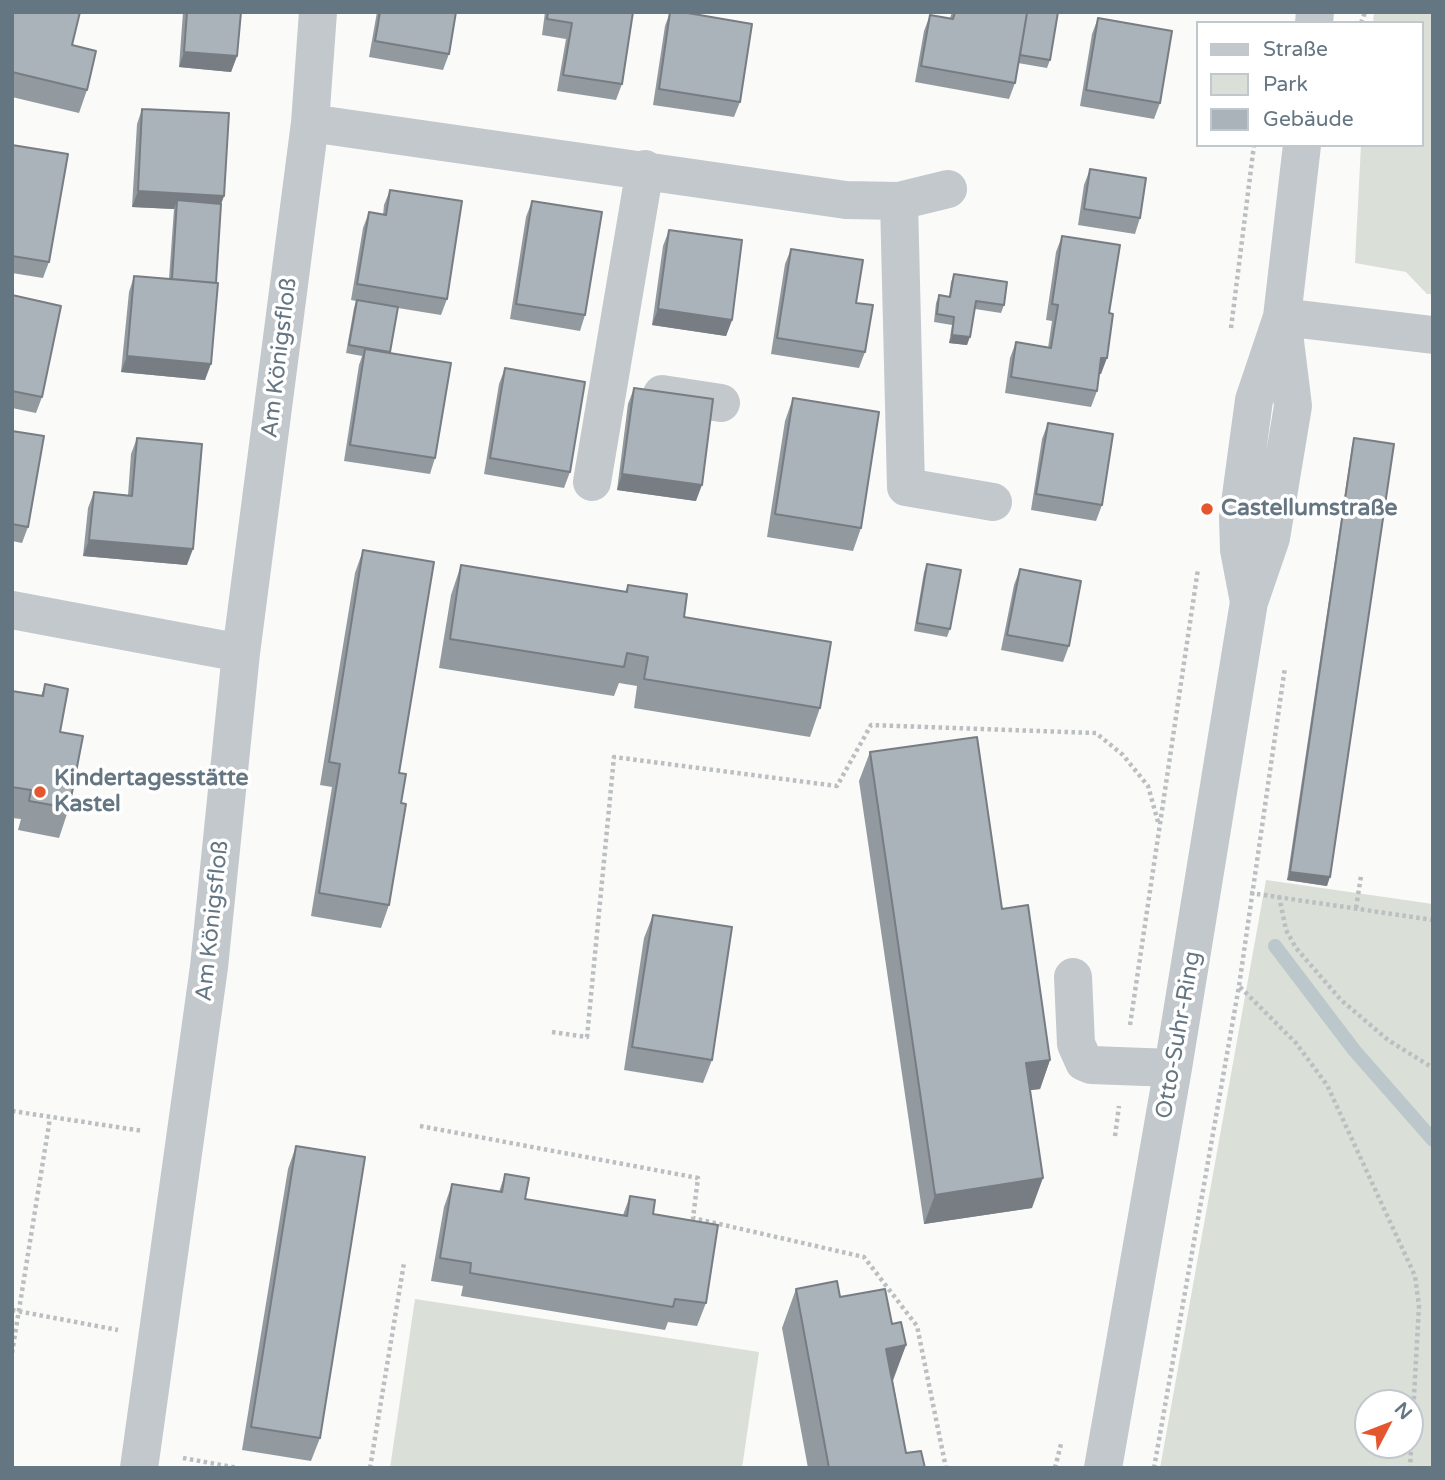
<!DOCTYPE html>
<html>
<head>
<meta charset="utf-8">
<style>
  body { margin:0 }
  #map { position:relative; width:1445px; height:1480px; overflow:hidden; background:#fafaf8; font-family:"Varela Round",sans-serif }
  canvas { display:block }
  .frame { position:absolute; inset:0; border:14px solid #657683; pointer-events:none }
  .legend { position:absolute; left:1196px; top:21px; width:228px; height:126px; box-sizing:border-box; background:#fff; border:2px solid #c1c8cd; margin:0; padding:9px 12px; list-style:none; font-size:21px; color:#657683 }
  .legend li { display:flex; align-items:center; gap:14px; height:35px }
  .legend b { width:35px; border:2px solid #c1c8cd }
  .north { position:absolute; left:1354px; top:1389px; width:70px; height:70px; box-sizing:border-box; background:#fff; border:2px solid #c1c8cd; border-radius:50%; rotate:48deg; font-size:19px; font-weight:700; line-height:28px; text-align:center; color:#657683 }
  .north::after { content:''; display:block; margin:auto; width:24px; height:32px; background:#e4572e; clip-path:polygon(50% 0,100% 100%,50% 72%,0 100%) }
</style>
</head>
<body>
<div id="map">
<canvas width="1445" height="1480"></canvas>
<div class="frame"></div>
<ul class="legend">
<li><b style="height:9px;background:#c3c8cc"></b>Straße</li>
<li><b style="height:19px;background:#dadfd7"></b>Park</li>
<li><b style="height:19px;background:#aab3b9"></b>Gebäude</li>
</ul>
<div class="north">N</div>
</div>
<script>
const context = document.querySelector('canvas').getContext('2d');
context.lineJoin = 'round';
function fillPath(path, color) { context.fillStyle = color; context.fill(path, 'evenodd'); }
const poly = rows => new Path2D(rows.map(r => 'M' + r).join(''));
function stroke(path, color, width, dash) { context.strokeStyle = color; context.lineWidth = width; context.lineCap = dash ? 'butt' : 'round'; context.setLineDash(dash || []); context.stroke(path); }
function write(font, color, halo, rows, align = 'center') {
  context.font = font + ' "Varela Round",sans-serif'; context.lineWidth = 7; context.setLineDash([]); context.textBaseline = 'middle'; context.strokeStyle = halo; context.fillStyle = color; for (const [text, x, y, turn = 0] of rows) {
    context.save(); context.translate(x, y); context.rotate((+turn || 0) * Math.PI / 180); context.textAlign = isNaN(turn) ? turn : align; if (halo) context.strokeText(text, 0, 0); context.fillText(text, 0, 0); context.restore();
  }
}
fillPath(poly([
  [1374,12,1433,12,1433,294,1427,294,1406,272,1355,263,1361,145,1422,145,1422,23,1373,23],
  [1266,880,1433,904,1433,1468,1160,1468],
  [1368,1403,1410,1403,1410,1445,1368,1445],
  [415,1299,759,1352,742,1468,390,1468]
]), '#dadfd7');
stroke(poly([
  [1275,946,1354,1050,1433,1140]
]), '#bbc7cb', 14);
stroke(poly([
  [1361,23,1365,12],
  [1231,328,1254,145],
  [1250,893,1433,920],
  [1279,896,1286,930,1296,948,1341,1000,1388,1040,1433,1068],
  [1356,908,1361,876],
  [1240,987,1296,1043,1327,1085,1415,1276,1419,1306,1410,1468],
  [1130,1025,1198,569],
  [552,1032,587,1037,614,757,837,786,871,725,1096,733,1123,755,1148,786,1158,822],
  [12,1111,143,1131],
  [420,1126,698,1178,693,1218,864,1257,917,1326,946,1468],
  [1115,1136,1119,1106],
  [12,1310,118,1330],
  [12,1353,50,1118],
  [183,1458,238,1468],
  [370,1468,404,1263],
  [1055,1468,1061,1444],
  [1154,1468,1239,986,1285,667]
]), '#bbbfc2', 4.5, [3.5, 3.5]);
stroke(poly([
  [1314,23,1315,12],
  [310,123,318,12],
  [899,201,906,487,993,502],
  [1282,317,1433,335],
  [662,394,721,403],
  [592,482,645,169],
  [1249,602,1239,550,1238,518,1254,400,1282,317,1302,145],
  [12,610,241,653],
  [1073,977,1076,1044,1084,1062,1091,1065,1173,1068],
  [139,1468,209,967,241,653,310,123,846,200,899,201,948,189],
  [1103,1468,1173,1068,1249,602,1271,538,1293,406,1282,317]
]), '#c3c8cc', 38);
fillPath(poly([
  [12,12,72,45,87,90,79,113,12,97],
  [183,12,241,12,237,56,231,72,179,67],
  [377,12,456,12,449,54,443,70,369,57],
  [545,12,633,12,622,84,616,100,557,91,566,39,542,35],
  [670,12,740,102,734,117,653,105,665,26],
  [952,12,1058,12,1050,60,1047,68,1018,63,1015,83,1009,99,915,82,924,31,930,15,950,18],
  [1098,18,1160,103,1154,119,1080,106,1092,34],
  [142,109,224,196,221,204,205,380,121,372,129,292,134,276,169,279,174,209,132,207,137,124],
  [12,145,49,262,43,278,12,273],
  [1090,169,1140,218,1135,234,1078,225,1084,185],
  [390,190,447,299,441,315,398,308,390,353,435,458,430,474,344,461,359,365,362,356,346,353,354,308,356,301,351,300,363,228,369,212,383,215,384,205],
  [532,201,585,315,580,331,510,319,526,217],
  [669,230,732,320,726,336,652,325,663,246],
  [1062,236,1109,313,1101,374,1099,374,1097,391,1091,407,1005,393,1010,358,1016,342,1048,348,1052,321,1046,320,1056,252],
  [791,249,856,303,865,352,859,368,771,354,785,264],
  [954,274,1004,305,1001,313,975,309,967,345,949,343,952,325,934,322,936,303,939,295,949,297,951,282],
  [12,295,42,397,36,413,12,408],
  [505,368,570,472,564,488,484,474,499,384],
  [634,388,696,501,617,490,628,404],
  [793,398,861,528,853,551,767,537,785,421],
  [1048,423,1102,505,1096,521,1031,510,1042,439],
  [12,431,28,527,22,543,12,541],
  [137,438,187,565,83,556,88,508,94,492,128,495,131,454],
  [1354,438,1327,886,1287,880,1352,446],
  [363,550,399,773,401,803,389,905,381,928,311,916,332,787,320,785,355,573],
  [927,564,950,629,947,637,914,631,924,572],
  [461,565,625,592,628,585,684,617,820,708,810,737,634,708,637,686,619,683,614,696,439,668,451,595],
  [1020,569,1069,646,1063,662,1001,650,1014,585],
  [45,684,60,732,69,808,59,838,18,830,21,819,12,818,12,691,41,696],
  [870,752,1002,909,1050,1060,1040,1089,1030,1090,1032,1208,924,1224,859,781],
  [653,915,712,1060,703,1083,624,1070,644,938],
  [296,1146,320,1438,311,1461,242,1450,288,1169],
  [505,1174,525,1199,623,1215,630,1196,653,1214,706,1303,697,1326,668,1322,665,1330,461,1296,463,1286,431,1281,444,1207,452,1184,499,1192],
  [796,1289,892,1324,906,1345,893,1381,906,1453,925,1468,808,1468,782,1328]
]), '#929a9f');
fillPath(poly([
  [184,52,237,56,231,72,179,67],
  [138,191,224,196,218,212,177,200,174,209,132,207],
  [658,309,732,320,726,336,652,325],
  [952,335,970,337,967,345,949,343],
  [127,356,211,364,205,380,121,372],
  [1101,358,1107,358,1101,374,1096,374],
  [622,474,702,485,696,501,617,490],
  [89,540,193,549,187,565,83,556],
  [1290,872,1330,877,1327,886,1287,880],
  [1050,1060,1040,1089,1015,1092,1026,1063],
  [1043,1178,1032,1208,924,1224,935,1195],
  [906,1345,891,1384,886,1349]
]), '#777d82');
const building = poly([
  [12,12,80,12,72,45,96,51,87,90,12,72,12,12],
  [187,12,241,12,237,56,184,52,187,12],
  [380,12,456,12,449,54,375,41,380,12],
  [548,12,633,12,622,84,563,75,572,23,547,19,548,12],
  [670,12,682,12,752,24,740,102,659,89,670,12],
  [955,12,1027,13,1015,83,921,66,930,15,953,19,955,12],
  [1026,12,1058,12,1050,60,1020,55,1027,13,1026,12],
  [1098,18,1172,31,1160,103,1086,90,1098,18],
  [142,109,229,113,224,196,138,191,142,109],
  [12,145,68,154,49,262,12,256,12,145],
  [1090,169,1146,178,1140,218,1084,209,1090,169],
  [390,190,462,201,447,299,357,284,369,212,386,215,390,190],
  [177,200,221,204,216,283,172,279,177,200],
  [532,201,602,212,585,315,516,304,532,201],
  [669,230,742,240,732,320,658,309,669,230],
  [1062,236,1120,245,1109,313,1113,314,1107,358,1101,358,1097,391,1011,377,1016,342,1051,348,1058,305,1052,304,1062,236],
  [791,249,863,260,856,303,873,305,865,352,777,338,791,249],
  [954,274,1007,282,1004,305,976,301,970,337,952,335,954,317,937,314,939,295,950,297,954,274],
  [134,276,218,283,211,364,127,356,134,276],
  [12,295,61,306,42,397,12,391,12,295],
  [357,300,398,307,390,352,349,345,357,300],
  [365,349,451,363,435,458,350,445,365,349],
  [505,368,585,382,570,472,490,458,505,368],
  [634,388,713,399,702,485,622,474,634,388],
  [793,398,879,412,861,528,775,514,793,398],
  [1048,423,1113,434,1102,505,1036,494,1048,423],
  [12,431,44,436,28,527,12,524,12,431],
  [137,438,202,444,193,549,89,540,94,492,132,496,137,438],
  [1354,438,1394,444,1330,877,1290,872,1354,438],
  [363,550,434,562,399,773,406,774,401,803,406,804,389,905,319,893,340,764,329,762,363,550],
  [927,564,961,570,950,629,917,623,927,564],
  [461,565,627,592,628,585,687,594,684,617,831,642,820,708,644,679,648,657,627,653,624,667,450,639,461,565],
  [1020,569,1081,581,1069,646,1007,635,1020,569],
  [45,684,68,689,60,732,83,736,69,808,29,801,31,790,12,787,12,691,43,696,45,684],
  [977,737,1002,909,1028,905,1050,1060,1026,1063,1043,1178,935,1195,870,752,977,737],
  [653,915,732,927,712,1060,632,1047,653,915],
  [296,1146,365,1157,320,1438,251,1427,296,1146],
  [505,1174,529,1178,525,1199,627,1216,630,1196,655,1200,653,1214,718,1225,706,1303,675,1299,673,1307,470,1273,471,1263,440,1258,452,1184,502,1192,505,1174],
  [837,1281,840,1297,885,1289,892,1324,901,1322,906,1345,886,1349,906,1453,921,1451,925,1468,829,1468,796,1289,837,1281]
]);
fillPath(building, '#aab3b9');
stroke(building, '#777d82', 2);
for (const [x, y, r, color] of [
  [1207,509,7,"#e4572e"],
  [40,792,7,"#e4572e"]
]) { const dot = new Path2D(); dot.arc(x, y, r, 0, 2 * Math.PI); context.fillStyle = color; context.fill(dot); stroke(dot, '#fff', 2.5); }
write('23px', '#657683', '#fff', [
  ["Am Königsfloß",280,358,-83],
  ["Am Königsfloß",213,921,-84],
  ["Otto-Suhr-Ring",1179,1035,-80]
]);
write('bold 23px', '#657683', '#fff', [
  ["Castellumstraße",1221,509],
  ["Kindertagesstätte",54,779],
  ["Kastel",54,805]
], 'left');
</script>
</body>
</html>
